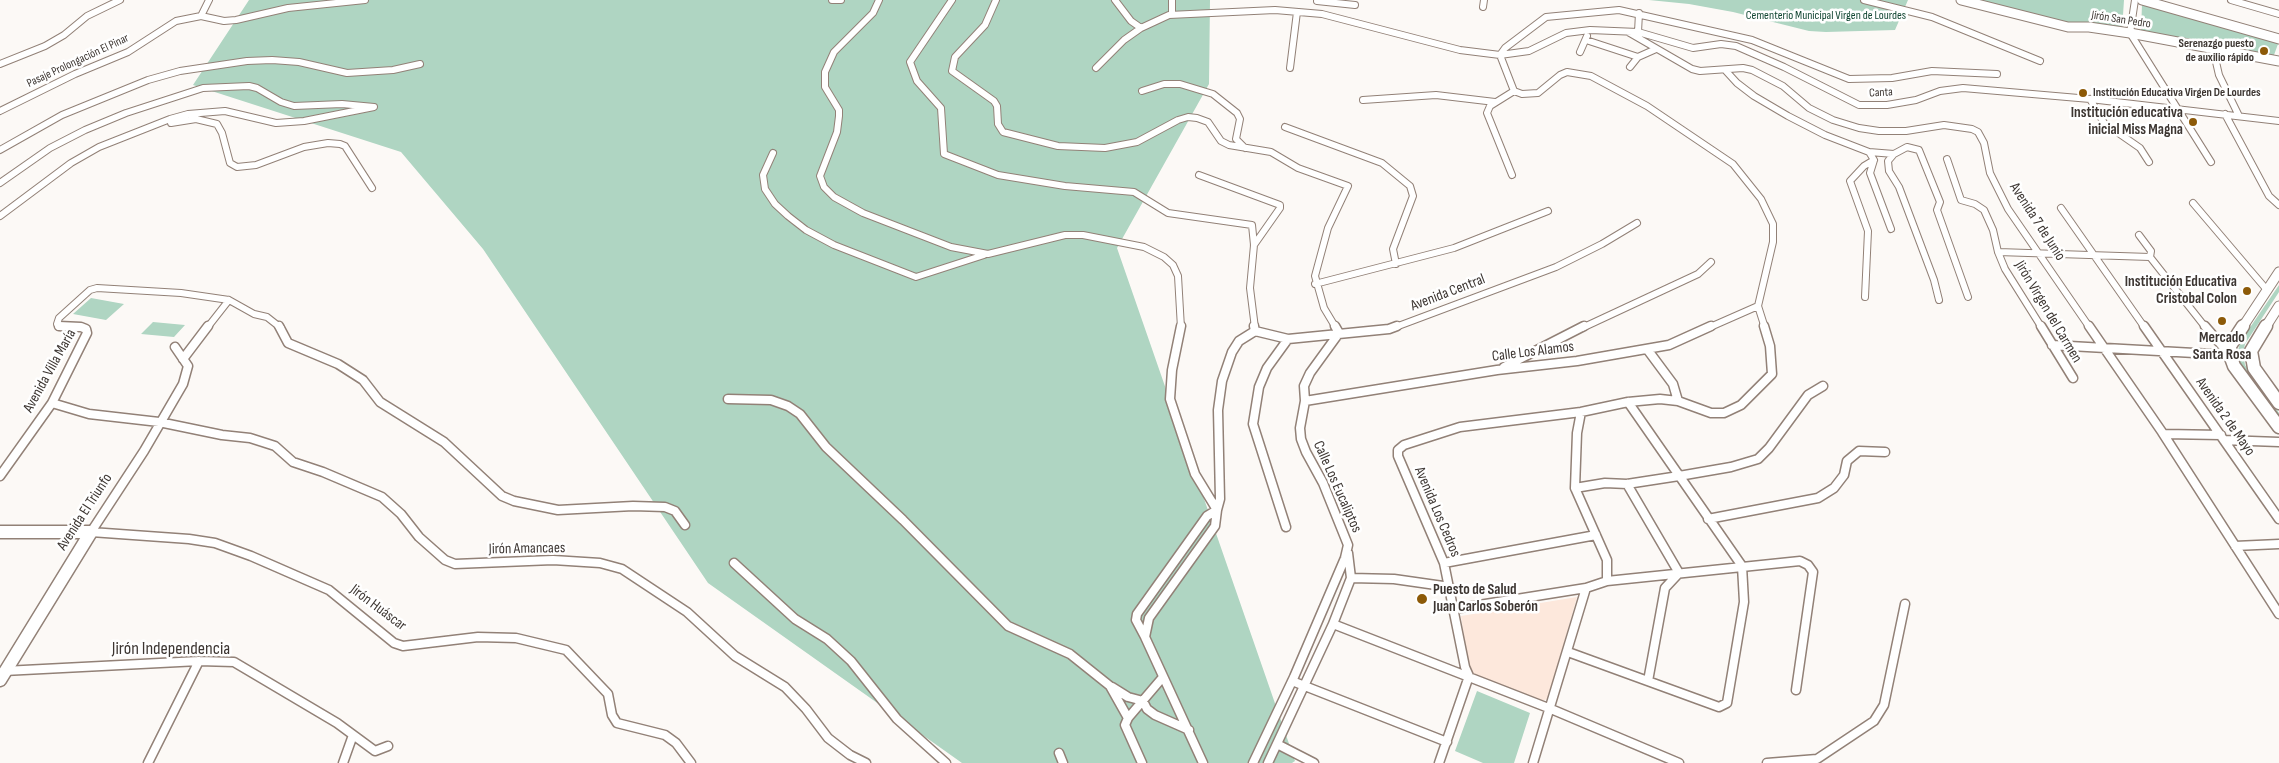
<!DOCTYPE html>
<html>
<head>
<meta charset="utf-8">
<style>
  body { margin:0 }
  canvas { display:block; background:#fcf9f6 }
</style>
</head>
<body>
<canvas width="2279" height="763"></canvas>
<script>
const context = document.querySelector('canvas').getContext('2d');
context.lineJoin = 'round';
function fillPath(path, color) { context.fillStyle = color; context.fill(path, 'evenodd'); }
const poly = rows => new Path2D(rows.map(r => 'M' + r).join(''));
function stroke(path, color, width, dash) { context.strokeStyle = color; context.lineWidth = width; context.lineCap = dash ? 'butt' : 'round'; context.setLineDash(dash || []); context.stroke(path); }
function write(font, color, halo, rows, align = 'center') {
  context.font = font + ' "Sofia Sans Condensed",sans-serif'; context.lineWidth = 5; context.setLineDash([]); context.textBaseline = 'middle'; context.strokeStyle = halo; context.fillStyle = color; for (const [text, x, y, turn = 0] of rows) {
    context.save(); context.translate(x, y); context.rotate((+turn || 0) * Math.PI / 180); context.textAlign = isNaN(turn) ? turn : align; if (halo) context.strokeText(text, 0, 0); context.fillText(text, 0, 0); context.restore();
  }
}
fillPath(poly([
  [1577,597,1548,699,1540,701,1469,672,1461,616]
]), '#fde8dc');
fillPath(poly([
  [249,0,1210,0,1209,84,1117,248,1295,761,1292,763,962,763,708,583,483,249,401,152,193,85],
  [1649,0,1908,0,1895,30,1826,32,1809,31,1733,12,1689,4],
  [1968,0,2124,0,2122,30,2064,24],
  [2142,4,2278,43,2278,44,2274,55,2272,55,2141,32],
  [2279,285,2279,292,2245,344,2243,353,2245,365,2279,413,2279,420,2239,364,2238,351,2240,342],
  [91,298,124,304,106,320,73,314],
  [153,322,185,325,174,337,141,334],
  [1477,691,1530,713,1514,763,1483,763,1455,751]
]), '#afd5c2');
const streetFar1 = poly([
  [832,0,841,0],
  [879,0,873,13,834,52,825,72,825,87,839,110,839,116,837,132,820,176,824,187,834,197,863,213,951,247,988,254,1065,235,1083,235,1144,247,1164,257,1173,265,1178,276,1181,328],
  [952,0,910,62,917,81,941,108,944,154,998,175,1065,186,1134,192,1168,213,1252,225,1254,245,1250,288,1255,328],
  [996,0,985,25,955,57,952,71,994,101,997,106,998,124,1003,132,1058,146,1105,148,1137,142,1178,120,1188,117,1197,118,1208,122,1221,141,1229,145,1271,152,1298,168,1348,186,1328,228,1315,276,1324,308,1336,328],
  [1115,0,1131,21,1141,28],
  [1172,0,1172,15],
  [1864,0,1932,17,2040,61],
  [2135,0,2130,33,2211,162],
  [2231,0,2279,14],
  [1317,1,1355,5],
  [1483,7,1484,0],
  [201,16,209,0],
  [1628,32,1692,69,1700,71,1743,68,1752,70,1783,86,1809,108,1833,120,1859,128,1879,131,1906,131,1944,125,1972,129,1978,132,1984,143,1990,173,2008,209,2090,328],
  [1638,32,1639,13],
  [1586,40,1638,57],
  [2213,49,2219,75,2239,116],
  [1580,52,1587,36],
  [1500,55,1505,48,1546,17,1619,10,1752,40,1849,79,1892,78,1932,71,1997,74],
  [1500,55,1514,91,1522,94,1538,93,1560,75,1567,72,1591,76,1647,106,1733,164,1761,199,1773,224,1773,242,1758,306,1765,328],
  [0,64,45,46,64,35,87,16,120,0],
  [1630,67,1638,57,1656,49],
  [1096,68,1124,40,1141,28,1169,15,1275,10,1322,14,1460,50,1500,55,1529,51,1566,33,1590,30,1638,32,1693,48,1721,44,1736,46,1784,67,1859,105,1887,105,1916,100,1940,91,1963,88,2090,99,2279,121],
  [1290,68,1297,12],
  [1726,71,1737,83,1754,96,1788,116,1825,135,1869,152,1874,160,1870,173,1891,229],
  [1142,91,1164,84,1180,84,1213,94,1237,113,1240,119,1236,139,1245,148],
  [2090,99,2104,123,2140,148,2149,162],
  [1363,100,1436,95,1495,102],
  [0,111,75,74,128,52,176,21,201,16,224,21,236,20,288,8,365,0],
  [2225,114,2269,196,2279,205],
  [171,123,196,119,217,124,222,133,230,163,237,167,256,165,304,147,328,143,340,144,345,146,372,188],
  [1285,127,1382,163,1410,186,1413,196,1393,249,1396,264],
  [0,150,62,115,148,80,180,71,247,61,272,60,299,62,347,73,393,70,420,64],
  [1869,152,1894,154,1888,161,1889,171,1899,187,1934,280,1939,300],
  [773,153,763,175,765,189,775,204,788,216,806,230,834,245,916,277,984,255],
  [1894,154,1907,147,1919,150,1940,202,1937,210,1968,297],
  [1947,159,1961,200,1975,204,1984,210,1993,230,1998,252,2005,269,2042,328],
  [1199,175,1280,205,1280,208,1254,245],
  [1512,175,1487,113,1490,106,1514,91],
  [0,183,50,148,85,130,126,113,203,88,249,86,257,88,281,102,294,106,342,104,374,107,304,121,276,123,225,111,188,114,170,119,99,147,71,163,0,216],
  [2193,203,2267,290],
  [2061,208,2145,328],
  [2139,235,2151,251,2150,257,2206,328],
  [1998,252,2150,257],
  [1315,284,1454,248,1548,211],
  [1865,297,1868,231,1850,181,1864,166,1874,160],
  [83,328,59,327,57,324,59,318,90,290,97,288,181,293,229,300,254,314,267,317,281,328],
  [207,328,229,300],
  [1393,328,1556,267,1602,244,1637,223],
  [1582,328,1698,274,1711,262],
  [1708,328,1758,306]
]);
const street = poly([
  [279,326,288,343,338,364,363,380,380,402,444,442,502,496,514,501,558,510,633,506,665,507,675,511,685,525],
  [1181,326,1172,370,1170,399,1195,474,1217,510,1215,526,1149,618,1145,637,1203,763],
  [1254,326,1255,331],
  [2041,326,2073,378],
  [2089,326,2162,432,2279,614],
  [2144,326,2279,519],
  [2205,326,2230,355],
  [1255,331,1288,339,1389,329,1397,326],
  [2052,345,2230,355],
  [1647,349,1673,384,1678,401],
  [183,359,208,326],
  [1504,367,1584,326],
  [728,399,771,400,788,406,800,414,826,447,903,520,1008,626,1070,654,1110,686,1128,718],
  [1305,401,1497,370,1577,361,1669,345,1711,326],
  [52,403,89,414,159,422,222,435,250,438,275,446,293,462,323,472,382,497,401,514,419,537,445,560,455,564,553,560,600,563,622,569,687,612,735,656,785,687,806,709,828,738,850,755,866,763],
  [2164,434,2221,435],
  [2224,440,2279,442],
  [0,476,52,403,87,333,86,329,81,327,59,326],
  [1627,484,1679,573,1665,588,1648,681],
  [1575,488,1605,483,1627,484,1679,476,1731,467,1758,459,1769,448,1808,395,1823,386],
  [1708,519,1818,498,1834,488,1844,475,1847,461,1859,451,1885,452],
  [1286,527,1253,424,1259,387,1267,368,1288,339],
  [91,532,189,539,215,543,251,556,329,590,394,643,403,646,478,637,516,638,566,650,608,694,612,715,617,723,665,735,676,743,691,763],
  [91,532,144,451,183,384,188,366,175,347],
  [2235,546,2279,544],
  [734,563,795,619,827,639,851,661,897,719,946,763],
  [1444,563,1596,535],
  [1351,578,1394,579,1450,587],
  [1607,581,1800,561,1808,565,1813,572,1796,690],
  [1454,609,1586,588],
  [1333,624,1551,709,1679,763],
  [1145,637,1136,620,1137,614,1207,516,1217,510,1220,499,1218,410,1222,381,1232,352,1239,341,1255,331],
  [1568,652,1719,707,1727,703,1744,602,1742,566,1628,402],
  [4,671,199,661,234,662,337,723,375,751,388,746],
  [1292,681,1447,742],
  [1112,687,1128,697,1143,701,1147,709,1155,715,1189,730],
  [1277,744,1314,763],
  [1059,753,1063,763],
  [148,763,199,661],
  [343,763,353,735],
  [1142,763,1125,725,1128,718,1163,677],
  [1253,763,1294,677,1345,558,1348,545,1323,483,1306,452,1301,439,1300,428,1305,401,1304,386,1310,373,1339,333,1335,326],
  [1268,763,1333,624,1351,578,1348,553],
  [1439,763,1469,676,1465,667,1444,563,1398,456,1398,450,1404,445,1460,427,1581,412,1628,402,1660,399,1678,401,1711,413,1724,413,1741,405,1772,374,1770,346,1764,326],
  [1533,763,1586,588,1607,581,1607,560,1575,488,1577,433,1581,412],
  [1767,763,1817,759,1874,721,1884,705,1905,604]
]);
const secondaryFar1 = poly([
  [1961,0,2068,27,2089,27,2130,33,2279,61],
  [2142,0,2279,39],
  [2242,328,2279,272],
  [2265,328,2279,306]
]);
const secondary = poly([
  [2243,326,2230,346,2230,355,2234,366,2279,427],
  [2266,326,2251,351,2254,368,2279,403],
  [0,532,91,532],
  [0,680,91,532]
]);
stroke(streetFar1, '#928177', 8);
stroke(street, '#928177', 11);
stroke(secondaryFar1, '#928177', 11);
stroke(secondary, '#928177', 15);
stroke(streetFar1, '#fff', 6);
stroke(street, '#fff', 8);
stroke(secondaryFar1, '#fff', 9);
stroke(secondary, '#fff', 12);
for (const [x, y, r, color] of [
  [2264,51,5,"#8d5a08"],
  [2083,93,5,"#8d5a08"],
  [2193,122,5,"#8d5a08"],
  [2247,291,5,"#8d5a08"],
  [2222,321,5,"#8d5a08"],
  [1422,599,6,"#8d5a08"]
]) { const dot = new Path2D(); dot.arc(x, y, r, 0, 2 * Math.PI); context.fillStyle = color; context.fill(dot); stroke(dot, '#fff', 2); }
write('12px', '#114632', '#fff', [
  ["Cementerio Municipal Virgen de Lourdes",1826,16]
]);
write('12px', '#3d3632', '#fff', [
  ["Jirón San Pedro",2121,20,9],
  ["Pasaje Prolongación El Pinar",78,61,-25],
  ["Canta",1881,93,-3]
]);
write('bold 12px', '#3d3632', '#fff', [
  ["Serenazgo puesto",2254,44],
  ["de auxilio rápido",2254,58],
  ["Institución Educativa Virgen De Lourdes",2093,93,"left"]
], 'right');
write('bold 15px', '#3d3632', '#fff', [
  ["Institución educativa",2183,113],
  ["inicial Miss Magna",2183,130],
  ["Institución Educativa",2237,282],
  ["Cristobal Colon",2237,299],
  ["Mercado",2222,338,"center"],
  ["Santa Rosa",2222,355,"center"],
  ["Puesto de Salud",1433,590,"left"],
  ["Juan Carlos Soberón",1433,607,"left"]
], 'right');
write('15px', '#3d3632', '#fff', [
  ["Avenida 7 de Junio",2037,222,57],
  ["Avenida Central",1448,293,-21],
  ["Jirón Virgen del Carmen",2048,312,59],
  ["Calle Los Alamos",1533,352,-7],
  ["Avenida Villa María",50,371,-61],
  ["Avenida 2 de Mayo",2225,417,55],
  ["Calle Los Eucaliptos",1337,487,66],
  ["Avenida El Triunfo",85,512,-57],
  ["Avenida Los Cedros",1437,512,67],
  ["Jirón Amancaes",527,549,-1],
  ["Jirón Huáscar",378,608,37]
]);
write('18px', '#3d3632', '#fff', [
  ["Jirón Independencia",171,649]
]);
</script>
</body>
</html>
